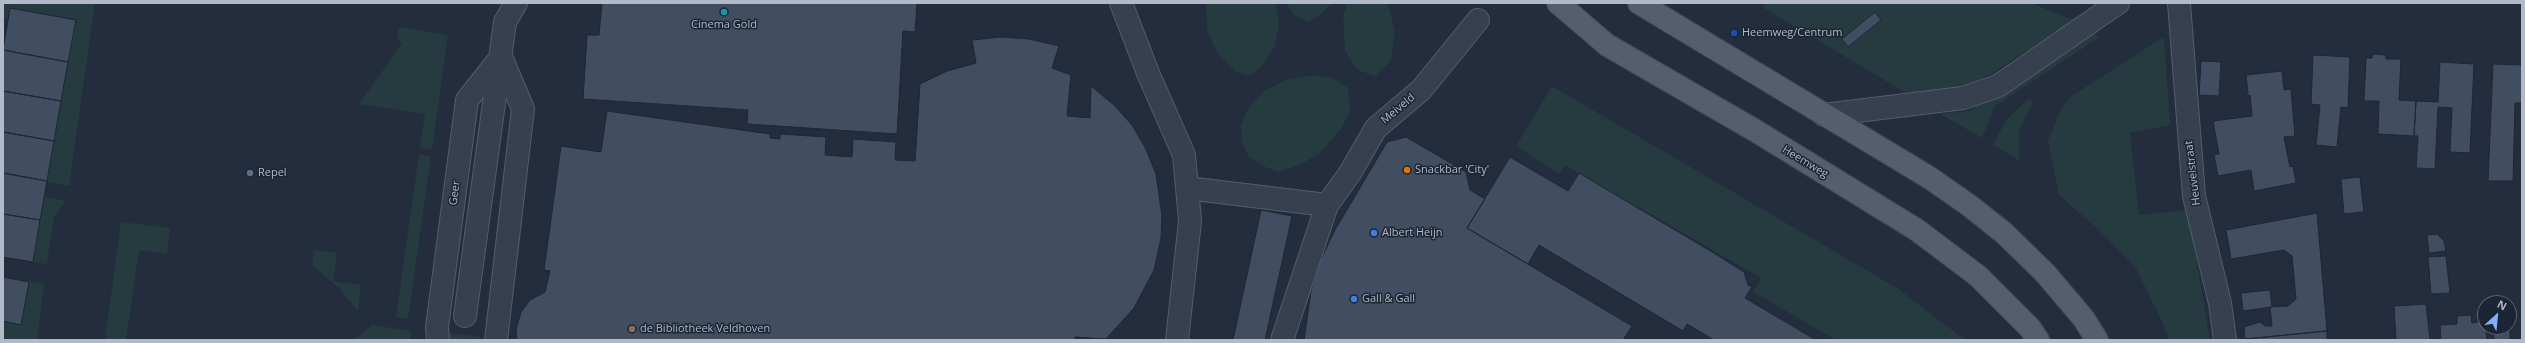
<!DOCTYPE html>
<html>
<head>
<meta charset="utf-8">
<style>
  body { margin:0 }
  #map { position:relative; width:2525px; height:343px; overflow:hidden; background:#232d3e; font-family:"Open Sans",sans-serif }
  canvas { display:block }
  .frame { position:absolute; inset:0; border:4px solid #b2bac9; pointer-events:none }
  .north { position:absolute; left:2477px; top:295px; width:40px; height:40px; box-sizing:border-box; background:#1c2533; border:1px solid #58616f; border-radius:50%; rotate:27deg; font-size:11px; font-weight:700; line-height:16px; text-align:center; color:#b2bac9 }
  .north::after { content:''; display:block; margin:auto; width:14px; height:18px; background:#84affc; clip-path:polygon(50% 0,100% 100%,50% 72%,0 100%) }
</style>
</head>
<body>
<div id="map">
<canvas width="2525" height="343"></canvas>
<div class="frame"></div>
<div class="north">N</div>
</div>
<script>
const context = document.querySelector('canvas').getContext('2d');
context.lineJoin = 'round';
function fillPath(path, color) { context.fillStyle = color; context.fill(path, 'evenodd'); }
const poly = rows => new Path2D(rows.map(r => 'M' + r).join(''));
function stroke(path, color, width, dash) { context.strokeStyle = color; context.lineWidth = width; context.lineCap = dash ? 'butt' : 'round'; context.setLineDash(dash || []); context.stroke(path); }
function write(font, color, halo, rows, align = 'center') {
  context.font = font + ' "Open Sans",sans-serif'; context.lineWidth = 3; context.setLineDash([]); context.textBaseline = 'middle'; context.strokeStyle = halo; context.fillStyle = color; for (const [text, x, y, turn = 0] of rows) {
    context.save(); context.translate(x, y); context.rotate((+turn || 0) * Math.PI / 180); context.textAlign = isNaN(turn) ? turn : align; if (halo) context.strokeText(text, 0, 0); context.fillText(text, 0, 0); context.restore();
  }
}
fillPath(poly([
  [3,3,95,3,69,186,47,182,75,19,10,8,9,20,3,18],
  [1206,3,1276,3,1279,25,1274,48,1262,66,1250,76,1236,72,1217,53,1207,29],
  [1288,3,1333,3,1317,17,1308,22,1295,16,1288,7],
  [1348,3,1385,3,1388,5,1395,31,1391,61,1375,76,1357,70,1345,50,1343,15],
  [1766,3,2031,3,2066,17,2077,19,1989,75,1960,88,1906,93,1762,7],
  [399,27,448,35,432,150,420,148,425,114,359,104,402,43,397,39],
  [2093,33,2100,37,1995,106,1982,138,1940,114,1969,111],
  [2164,37,2170,125,2130,133,2139,215,2188,210,2210,340,2169,340,2165,328,2136,268,2100,231,2059,195,2048,141,2061,109,2070,97],
  [1313,75,1333,78,1348,88,1350,112,1341,129,1320,153,1300,165,1278,172,1263,166,1248,156,1242,142,1241,125,1248,108,1264,91,1286,80],
  [1552,86,1897,288,1965,340,1836,340,1753,292,1761,278,1565,165,1559,174,1516,146],
  [2028,99,2033,101,2019,132,2019,160,1993,145,2006,120],
  [419,154,431,156,408,319,396,317],
  [44,197,66,201,54,217,47,264,32,262],
  [121,222,170,228,167,254,139,250,126,340,105,340],
  [314,250,337,253,333,281,361,285,358,311,339,288,312,265],
  [29,281,44,284,37,340,3,340,3,322,21,325],
  [372,325,411,331,410,340,354,340],
  [443,332,489,338,444,340]
]), '#253b3f');
const building = poly([
  [602,3,917,3,915,32,903,31,897,134,747,124,748,110,583,99,587,35,599,35,602,3],
  [10,8,76,20,68,62,3,50,10,8],
  [1875,12,1881,20,1848,47,1842,39,1875,12],
  [1001,37,1029,39,1059,46,1052,68,1071,75,1067,116,1090,118,1091,86,1114,105,1132,125,1146,149,1156,174,1162,216,1161,238,1154,270,1134,308,1106,339,1075,337,1075,340,517,340,516,329,521,312,530,300,545,292,550,271,544,270,561,146,601,152,607,111,770,134,770,138,780,139,780,134,826,137,825,155,852,157,853,139,896,142,895,160,915,161,920,84,947,71,976,63,972,40,1001,37],
  [3,50,68,62,61,101,3,91,3,50],
  [2373,54,2386,55,2386,59,2401,59,2399,100,2416,101,2414,136,2378,134,2379,101,2364,101,2366,58,2372,58,2373,54],
  [2313,55,2350,57,2348,108,2341,107,2337,147,2316,145,2320,105,2311,104,2313,55],
  [2201,61,2221,62,2219,96,2199,95,2201,61],
  [2440,62,2474,64,2470,153,2450,152,2452,108,2438,107,2435,169,2416,168,2418,136,2414,136,2416,101,2438,102,2440,62],
  [2493,64,2522,65,2522,103,2515,103,2513,181,2488,181,2493,64],
  [2282,71,2284,90,2291,89,2295,136,2284,137,2290,167,2293,166,2296,183,2254,191,2251,170,2218,176,2214,155,2219,154,2213,121,2252,116,2250,95,2244,96,2248,93,2246,75,2282,71],
  [3,91,61,101,54,141,3,132,3,91],
  [3,132,54,141,47,181,3,173,3,132],
  [1406,137,1466,172,1470,190,1485,199,1467,228,1632,326,1623,340,1304,340,1311,291,1319,263,1335,230,1387,142,1406,137],
  [1510,157,1568,191,1579,173,1717,255,1744,272,1748,285,1752,287,1745,298,1816,340,1714,340,1687,324,1683,331,1539,245,1528,264,1467,228,1510,157],
  [3,173,47,181,40,220,3,214,3,173],
  [2360,177,2364,212,2344,214,2341,179,2360,177],
  [1261,210,1292,216,1265,340,1233,340,1261,210],
  [2317,213,2327,331,2245,339,2244,327,2260,322,2265,326,2272,326,2270,307,2288,306,2296,299,2292,256,2284,250,2231,259,2226,230,2317,213],
  [3,214,40,220,33,262,3,257,3,214],
  [2437,234,2444,241,2446,251,2429,253,2427,235,2437,234],
  [2446,256,2450,293,2431,294,2428,257,2446,256],
  [3,277,29,282,21,325,3,321,3,277],
  [2270,290,2272,307,2243,311,2241,293,2270,290],
  [2426,304,2430,340,2396,340,2394,306,2426,304],
  [2471,315,2472,323,2485,321,2487,340,2441,340,2440,325,2457,324,2457,316,2471,315],
  [2510,322,2510,340,2494,340,2493,327,2509,327,2510,322],
  [2327,331,2327,340,2245,340,2245,339,2327,331]
]);
fillPath(building, '#414d60');
stroke(building, '#1e2735', 1);
const minor = poly([
  [1121,3,1148,73,1184,155,1190,221,1177,340],
  [2179,3,2194,196,2220,303,2225,340],
  [1824,115,1963,98,1998,86,2118,3],
  [1187,188,1327,205],
  [465,316,505,22,516,3],
  [438,340,437,327,467,100,501,57,523,109,496,340],
  [1282,340,1327,205,1350,173,1376,128,1421,90,1478,20]
]);
const major = poly([
  [1558,3,1607,45,1756,131,1917,230,1978,276,2030,328,2038,340],
  [1639,3,1930,178,1970,206,2004,233,2045,273,2084,319,2097,340]
]);
stroke(minor, '#555d6c', 24);
stroke(major, '#404957', 24);
stroke(minor, '#37404e', 22);
stroke(major, '#545e6e', 22);
for (const [x, y, r, color] of [
  [724,12,4,"#0f9aa8"],
  [1734,33,4,"#1a4fb4"],
  [1407,170,4,"#e8710a"],
  [250,173,4,"#5c6f8a"],
  [1374,233,4,"#3f7fe0"],
  [1354,299,4,"#3f7fe0"],
  [632,329,4,"#8d6e63"]
]) { const dot = new Path2D(); dot.arc(x, y, r, 0, 2 * Math.PI); context.fillStyle = color; context.fill(dot); stroke(dot, '#1c2533', 1.5); }
write('11px', '#b2bac9', '#1c2533', [
  ["Cinema Gold",724,25,"center"],
  ["Heemweg/Centrum",1742,33],
  ["Snackbar 'City'",1415,170],
  ["Repel",258,173],
  ["Albert Heijn",1382,233],
  ["Gall & Gall",1362,299],
  ["de Bibliotheek Veldhoven",640,329]
], 'left');
write('11px', '#b2bac9', '#1c2533', [
  ["Meiveld",1398,109,-40],
  ["Heemweg",1805,162,31],
  ["Heuvelstraat",2193,173,-97],
  ["Geer",455,193,-82]
]);
</script>
</body>
</html>
